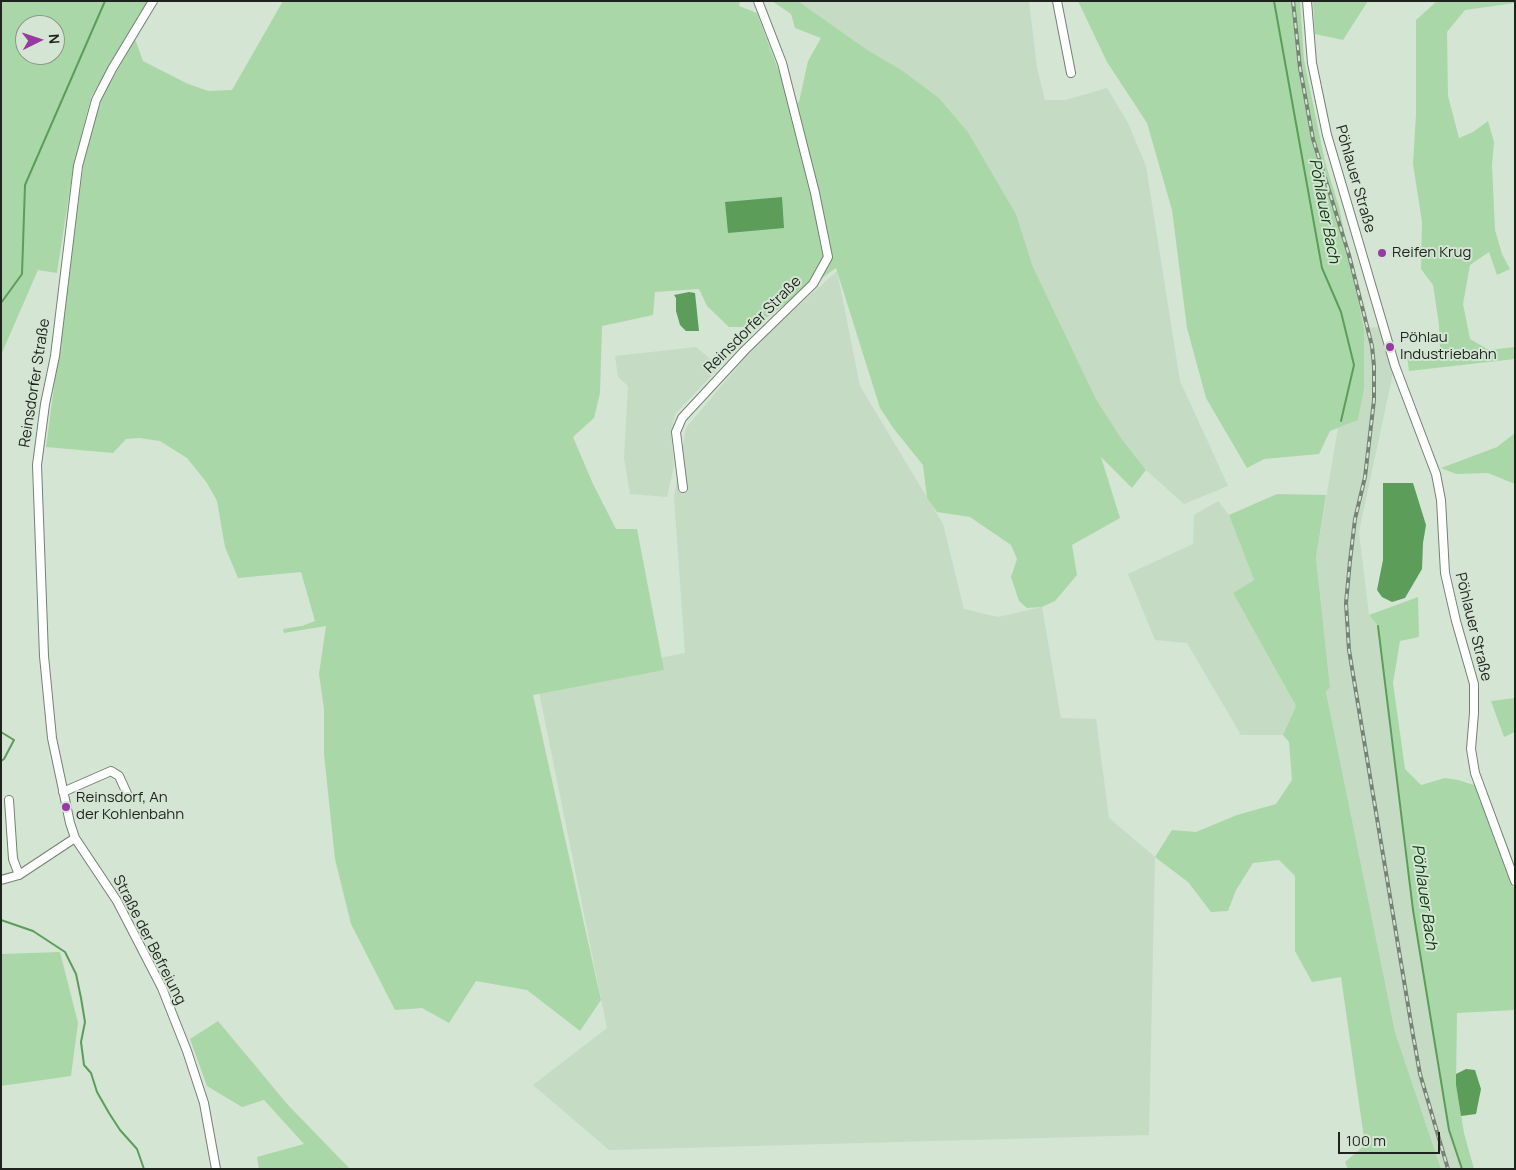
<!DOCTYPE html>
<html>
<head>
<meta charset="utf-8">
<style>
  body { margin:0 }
  #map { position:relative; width:1516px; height:1170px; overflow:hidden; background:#d4e5d3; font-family:Manrope,sans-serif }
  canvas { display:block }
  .frame { position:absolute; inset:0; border:2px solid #1e241d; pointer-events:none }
  .north { position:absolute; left:15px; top:15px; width:50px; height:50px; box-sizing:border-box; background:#d4e5d3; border:1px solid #8b988a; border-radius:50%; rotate:86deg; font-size:14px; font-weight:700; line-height:20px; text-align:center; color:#1e241d }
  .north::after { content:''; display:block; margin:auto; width:18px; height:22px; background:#983aa3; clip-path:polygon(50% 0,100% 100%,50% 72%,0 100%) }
  .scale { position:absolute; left:1338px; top:1132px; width:102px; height:22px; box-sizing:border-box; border:2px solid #1e241d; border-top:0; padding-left:6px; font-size:15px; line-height:18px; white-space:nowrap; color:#1e241d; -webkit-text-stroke:4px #d4e5d3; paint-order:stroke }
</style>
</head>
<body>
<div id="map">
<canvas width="1516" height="1170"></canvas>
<div class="frame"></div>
<div class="north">N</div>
<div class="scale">100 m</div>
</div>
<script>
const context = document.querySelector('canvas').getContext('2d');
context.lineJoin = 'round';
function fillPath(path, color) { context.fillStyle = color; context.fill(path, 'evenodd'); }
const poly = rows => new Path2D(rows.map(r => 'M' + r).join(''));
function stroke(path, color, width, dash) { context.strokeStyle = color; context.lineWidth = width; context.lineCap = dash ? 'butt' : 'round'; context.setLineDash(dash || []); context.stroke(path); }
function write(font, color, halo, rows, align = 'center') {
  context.font = font + ' Manrope,sans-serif'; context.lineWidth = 4; context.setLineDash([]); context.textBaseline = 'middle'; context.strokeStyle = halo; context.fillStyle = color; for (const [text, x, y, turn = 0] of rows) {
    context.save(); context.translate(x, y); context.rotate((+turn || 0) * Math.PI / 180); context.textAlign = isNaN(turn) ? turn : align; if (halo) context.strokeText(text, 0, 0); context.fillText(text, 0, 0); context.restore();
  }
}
fillPath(poly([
  [798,1,1029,1,1037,68,1045,100,1066,100,1107,88,1128,123,1146,166,1180,381,1228,486,1184,504,1146,470,1121,438,1096,399,1033,267,1016,214,968,132,939,98,903,71,866,49],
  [837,271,860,386,943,524,964,609,998,617,1042,607,1061,718,1096,719,1109,818,1155,857,1149,1135,609,1150,533,1085,607,1028,537,682,685,653,674,497,686,428,758,342],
  [1379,327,1393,373,1359,532,1369,615,1378,626,1449,1130,1462,1169,1441,1169,1395,1032,1326,692,1330,686,1316,558,1338,428,1358,420,1364,389,1364,328],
  [696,347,720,367,675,414,671,433,674,466,667,497,630,494,624,458,628,386,618,377,615,356],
  [1218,501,1229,515,1254,580,1233,593,1296,706,1283,735,1241,735,1187,643,1155,640,1128,574,1193,544,1194,515]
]), '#c5dbc4');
fillPath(poly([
  [1,1,149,1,91,97,74,163,57,273,38,270,1,355],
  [25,25,55,25,55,55,25,55],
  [283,1,740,1,739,6,757,13,791,104,799,102,808,61,821,38,795,28,791,14,772,1,798,1,866,49,903,71,939,98,968,132,1016,214,1033,267,1096,399,1121,438,1146,470,1132,488,1101,457,1120,518,1072,545,1077,575,1055,601,1042,607,1027,608,1019,601,1011,577,1017,559,1011,545,970,517,937,512,927,498,923,465,894,429,880,408,836,268,753,327,729,327,707,306,699,289,655,292,653,315,602,326,600,393,594,418,573,437,593,484,616,529,637,529,664,670,533,695,601,1000,580,1031,527,990,476,981,449,1023,422,1008,395,1010,351,924,335,859,324,754,324,709,319,674,326,626,284,633,283,629,302,626,315,621,301,572,238,578,225,547,217,501,207,483,187,458,160,441,139,438,126,439,113,453,46,447,85,153,102,97,135,39,143,61,186,83,208,91,232,90],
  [1078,1,1300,1,1304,60,1325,162,1339,207,1364,328,1364,389,1358,420,1330,431,1319,454,1264,459,1247,468,1206,398,1187,328,1172,210,1147,123,1107,62],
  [1313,1,1368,1,1343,40,1315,34],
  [1437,1,1515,1,1515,3,1465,10,1447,32,1448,96,1459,138,1473,132,1488,121,1494,142,1492,165,1495,230,1502,254,1510,269,1497,275,1489,252,1470,265,1463,304,1470,339,1489,350,1515,347,1515,359,1409,371,1407,356,1440,349,1439,325,1433,285,1421,269,1422,222,1413,164,1416,114,1416,20],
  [1515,433,1515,484,1488,473,1456,474,1441,468,1497,447],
  [1277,494,1326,495,1316,558,1330,687,1326,692,1395,1032,1441,1169,1348,1169,1345,1162,1365,1145,1341,977,1312,982,1295,951,1295,876,1279,860,1253,863,1236,890,1228,911,1211,912,1188,882,1155,857,1172,830,1196,832,1237,815,1276,804,1292,780,1289,742,1283,735,1296,706,1233,593,1254,580,1229,515],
  [1418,597,1419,637,1400,641,1393,683,1405,769,1421,785,1445,778,1458,780,1477,786,1515,891,1515,1010,1457,1013,1456,1085,1464,1133,1474,1169,1462,1169,1449,1130,1413,910,1378,626,1369,615],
  [1515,698,1515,732,1504,737,1491,701],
  [60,952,78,1023,71,1076,1,1086,1,954],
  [218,1021,288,1105,350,1169,259,1169,257,1157,304,1144,264,1100,242,1107,207,1086,190,1039]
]), '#aad7a8');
fillPath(poly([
  [782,197,784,228,728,233,725,202],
  [689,292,695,293,699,331,686,331,680,325,676,311,676,298,674,295],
  [1383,483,1413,483,1426,525,1423,543,1422,569,1405,598,1392,602,1382,597,1377,590,1383,560],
  [1466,1069,1475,1070,1481,1089,1476,1114,1461,1116,1456,1085,1456,1074]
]), '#5c9d5a');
stroke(poly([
  [1274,1,1322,268,1341,312,1354,365,1341,421],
  [1,303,22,274,25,185,105,1],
  [1378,626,1413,910,1449,1130,1462,1169],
  [1,732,14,740,4,759,1,761],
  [1,920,33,931,65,952,76,974,81,998,85,1022,81,1042,84,1065,91,1073,97,1092,109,1113,120,1130,137,1149,144,1169]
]), '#5c9d5a', 2);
const minor = poly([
  [153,1,112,69,96,100,78,166,55,356,45,404,37,465,44,656,52,738,70,823,75,838,117,901,162,988,187,1051,204,1103,216,1169],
  [1057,1,1071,73],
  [1307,1,1312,63,1327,135,1395,366,1436,474,1441,500,1445,573,1456,621,1474,684,1474,713,1471,749,1475,773,1515,881],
  [683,488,676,432,682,418,745,350,813,284,828,257,815,193,782,63,758,1],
  [63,792,111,771,119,776,129,798],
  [9,800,13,859,19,875],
  [1,880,19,875,75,838]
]);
stroke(minor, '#738272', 10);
stroke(minor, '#fff', 8);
const rail = poly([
  [1293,1,1300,68,1313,139,1349,255,1372,346,1374,366,1374,400,1365,477,1355,519,1350,561,1346,603,1349,650,1413,1035,1420,1074,1448,1169]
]);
stroke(rail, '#778276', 4);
stroke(rail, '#d4e5d3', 2, [5.5]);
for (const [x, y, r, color] of [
  [1382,253,5,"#983aa3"],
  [1390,347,5,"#983aa3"],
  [66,807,5,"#983aa3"]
]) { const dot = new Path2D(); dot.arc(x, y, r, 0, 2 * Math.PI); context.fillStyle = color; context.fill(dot); stroke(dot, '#d4e5d3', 2); }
write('15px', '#1e241d', '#d4e5d3', [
  ["Pöhlauer Straße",1355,179,74],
  ["Reinsdorfer Straße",753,325,-45],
  ["Reinsdorfer Straße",35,383,-81],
  ["Pöhlauer Straße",1473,627,76],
  ["Straße der Befreiung",149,940,63]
]);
write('15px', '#1e241d', '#d4e5d3', [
  ["Reifen Krug",1392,253],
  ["Pöhlau",1400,338],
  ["Industriebahn",1400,355],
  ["Reinsdorf, An",76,798],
  ["der Kohlenbahn",76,815]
], 'left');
write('italic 16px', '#0e3d10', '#d4e5d3', [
  ["Pöhlauer Bach",1324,211,79],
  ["Pöhlauer Bach",1424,897,82]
]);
</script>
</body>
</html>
